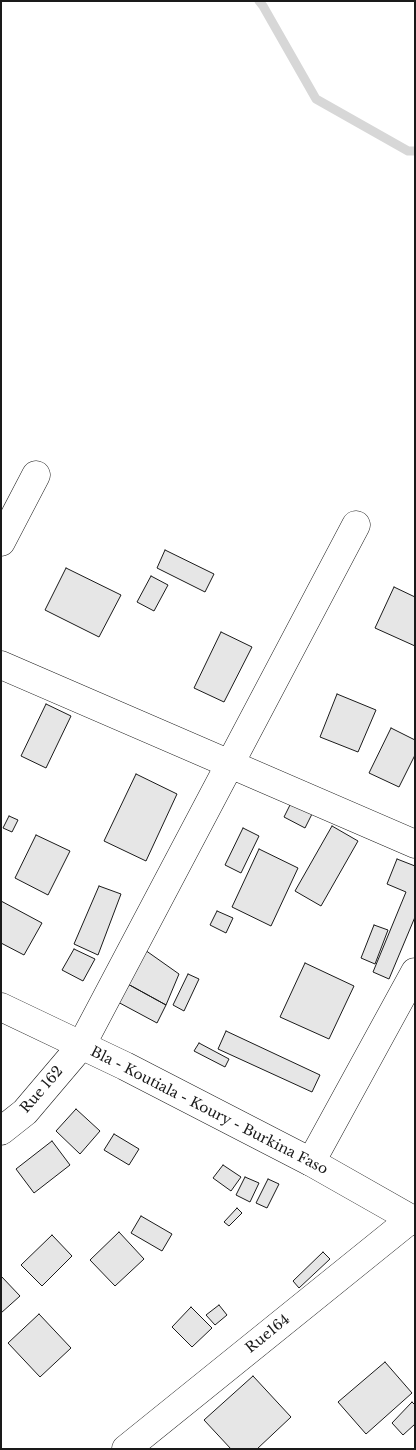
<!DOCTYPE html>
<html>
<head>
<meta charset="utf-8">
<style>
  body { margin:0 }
  #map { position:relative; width:416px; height:1450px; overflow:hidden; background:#fff; font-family:"Libre Baskerville",serif }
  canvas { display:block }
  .frame { position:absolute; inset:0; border:2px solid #1a1a1a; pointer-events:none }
</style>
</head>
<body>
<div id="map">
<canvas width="416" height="1450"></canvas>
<div class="frame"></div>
</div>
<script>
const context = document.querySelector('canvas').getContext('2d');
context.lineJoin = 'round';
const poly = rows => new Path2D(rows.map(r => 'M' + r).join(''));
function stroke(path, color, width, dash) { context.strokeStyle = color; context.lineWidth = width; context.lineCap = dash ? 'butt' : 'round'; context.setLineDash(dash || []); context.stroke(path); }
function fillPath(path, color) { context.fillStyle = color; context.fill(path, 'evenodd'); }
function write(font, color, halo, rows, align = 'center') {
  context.font = font + ' "Libre Baskerville",serif'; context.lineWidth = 4; context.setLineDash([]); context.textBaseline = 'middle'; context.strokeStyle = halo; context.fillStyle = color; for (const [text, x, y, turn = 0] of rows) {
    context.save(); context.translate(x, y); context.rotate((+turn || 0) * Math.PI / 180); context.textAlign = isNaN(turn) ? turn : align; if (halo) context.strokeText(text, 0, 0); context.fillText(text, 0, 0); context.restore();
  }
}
stroke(poly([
  [259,1,263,6,316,99,408,151,415,151]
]), '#d7d7d7', 9);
const building = poly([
  [165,550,214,574,205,592,157,568,165,550],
  [66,568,121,595,99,637,45,610,66,568],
  [151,576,168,585,154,611,137,602,151,576],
  [394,587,415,597,415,646,375,628,394,587],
  [221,632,252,647,224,702,194,688,221,632],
  [337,694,376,710,358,752,320,737,337,694],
  [46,704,71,716,46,768,21,756,46,704],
  [391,728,415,740,415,755,399,787,369,773,391,728],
  [136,774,177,794,146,861,104,841,136,774],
  [292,801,313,812,305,828,284,817,292,801],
  [9,816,18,820,12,832,3,828,9,816],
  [332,826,358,841,321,906,295,891,332,826],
  [243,828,259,836,241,873,225,865,243,828],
  [36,835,70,851,48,895,15,878,36,835],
  [259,849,298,868,271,926,232,907,259,849],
  [397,859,415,866,415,917,389,979,373,972,406,892,387,884,397,859],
  [99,886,121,894,98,955,74,944,99,886],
  [1,901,42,923,24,955,1,943,1,901],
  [217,911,233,918,226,933,210,925,217,911],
  [374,925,388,930,375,964,361,958,374,925],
  [74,949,95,959,83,981,62,970,74,949],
  [145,950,179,974,166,1005,126,983,145,950],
  [305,963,354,986,329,1039,280,1017,305,963],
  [188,974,199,979,184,1011,173,1005,188,974],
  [126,983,166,1005,157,1023,116,1001,126,983],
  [226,1031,320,1075,312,1092,218,1049,226,1031],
  [199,1043,229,1059,225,1067,194,1051,199,1043],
  [76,1109,100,1131,80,1154,56,1131,76,1109],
  [114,1134,139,1149,129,1165,104,1150,114,1134],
  [52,1141,70,1165,34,1193,16,1169,52,1141],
  [223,1165,241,1177,231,1191,213,1178,223,1165],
  [245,1177,259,1183,250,1202,236,1195,245,1177],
  [268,1179,279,1184,267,1208,256,1203,268,1179],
  [237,1208,242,1213,229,1226,224,1222,237,1208],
  [141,1216,172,1234,162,1251,131,1233,141,1216],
  [119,1232,144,1259,115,1286,90,1260,119,1232],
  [52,1235,72,1256,42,1286,21,1265,52,1235],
  [323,1252,330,1259,299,1288,293,1281,323,1252],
  [1,1276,20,1296,1,1313,1,1276],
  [219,1305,227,1315,215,1325,206,1315,219,1305],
  [191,1307,212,1328,192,1347,172,1327,191,1307],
  [39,1314,71,1348,40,1377,8,1343,39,1314],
  [385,1362,412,1393,366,1434,338,1402,385,1362],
  [253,1376,291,1417,257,1449,231,1449,204,1420,253,1376],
  [412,1402,415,1405,415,1424,403,1435,392,1423,412,1402]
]);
fillPath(building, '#e6e6e6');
stroke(building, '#1a1a1a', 1);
const minor = poly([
  [1,542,36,475],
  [1,665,415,844],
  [1,1131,25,1112,81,1046,356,525],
  [311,1162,415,972],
  [126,1449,411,1219]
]);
const major = poly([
  [1,1007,125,1066,311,1162,415,1221]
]);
stroke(minor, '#1a1a1a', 29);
stroke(major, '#1a1a1a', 29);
stroke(minor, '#fff', 28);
stroke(major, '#fff', 28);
write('14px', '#1a1a1a', '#fff', [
  ["Rue 162",42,1090,-49],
  ["Bla - Koutiala - Koury - Burkina Faso",209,1111,27],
  ["Rue164",268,1334,-39]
]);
</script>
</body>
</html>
